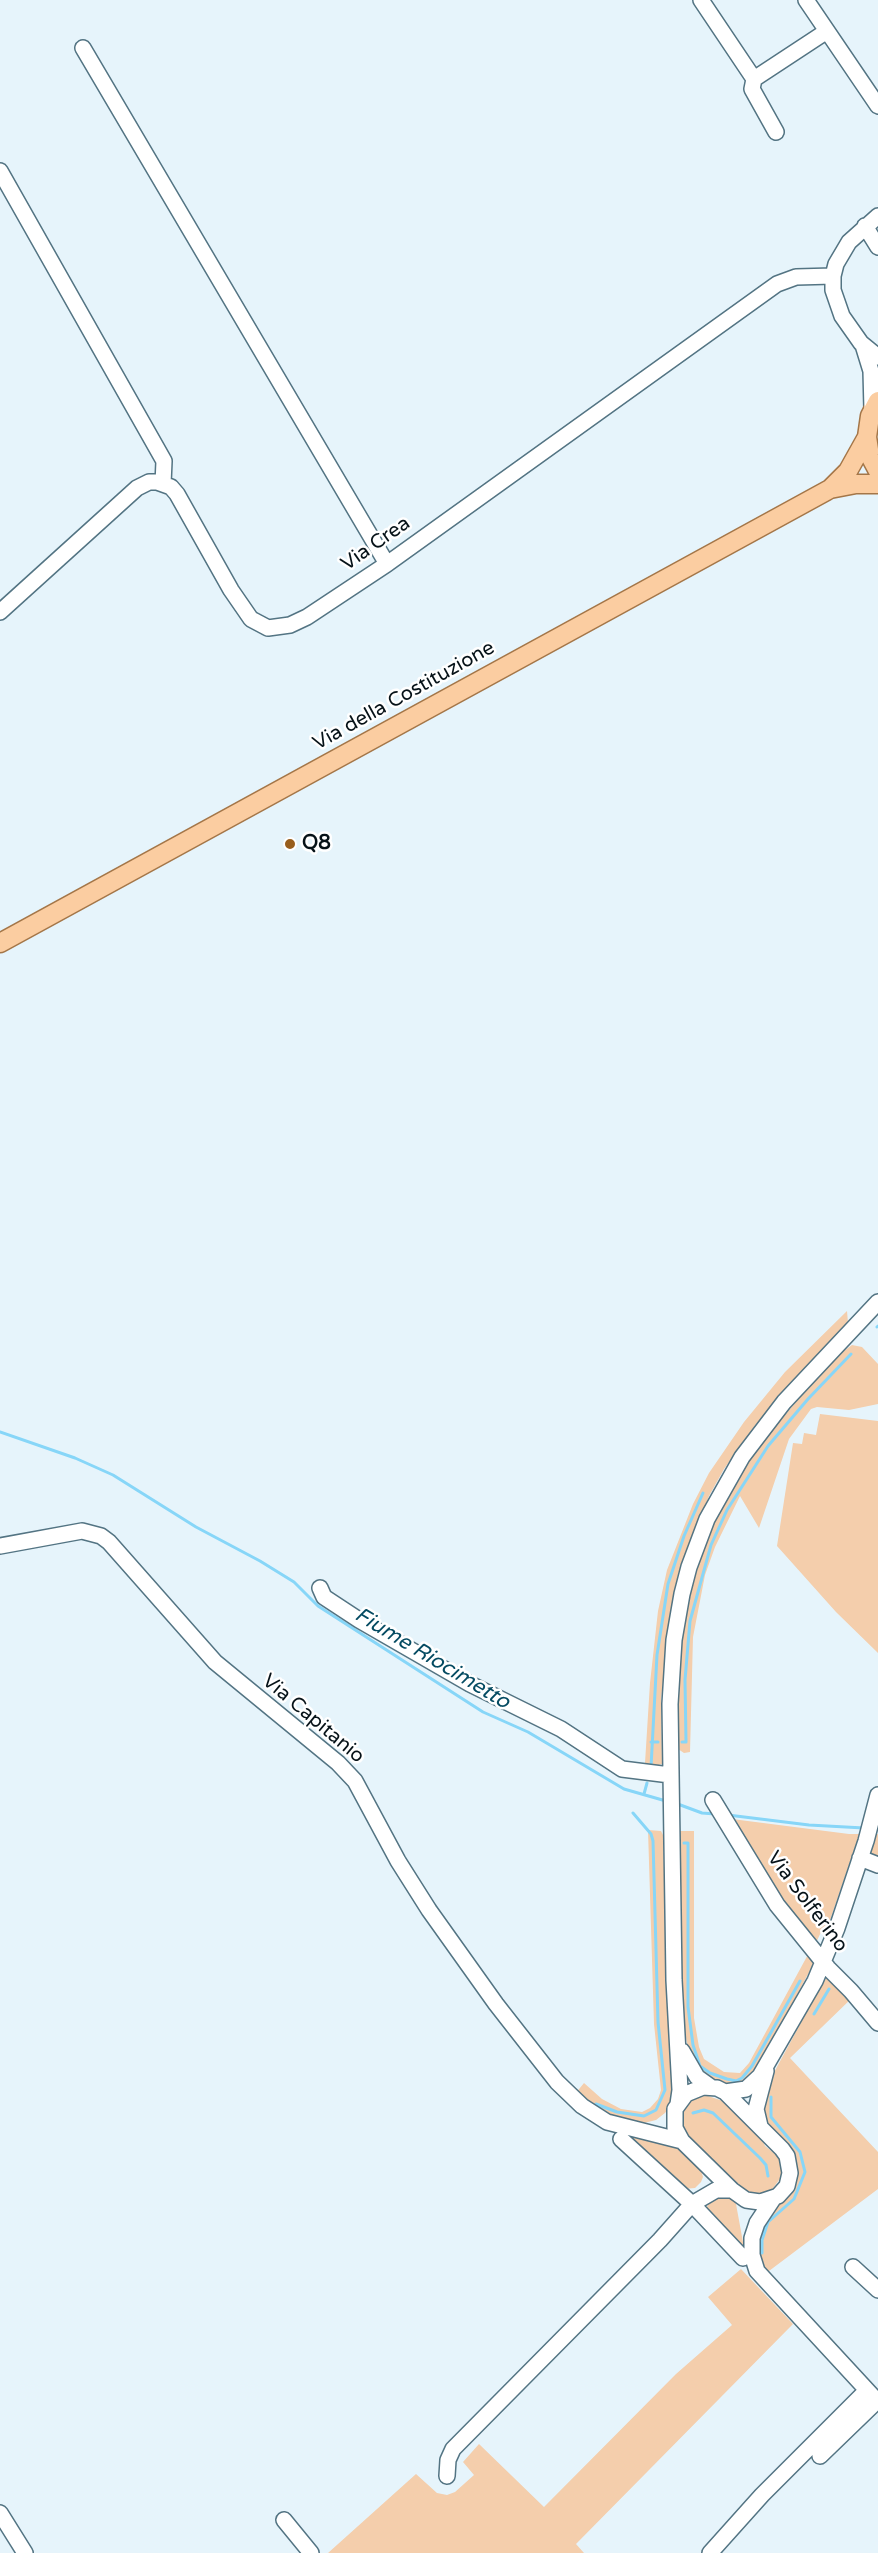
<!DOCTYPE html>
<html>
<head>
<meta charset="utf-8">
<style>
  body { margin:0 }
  canvas { display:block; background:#e6f4fb }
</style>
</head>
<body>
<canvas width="878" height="2553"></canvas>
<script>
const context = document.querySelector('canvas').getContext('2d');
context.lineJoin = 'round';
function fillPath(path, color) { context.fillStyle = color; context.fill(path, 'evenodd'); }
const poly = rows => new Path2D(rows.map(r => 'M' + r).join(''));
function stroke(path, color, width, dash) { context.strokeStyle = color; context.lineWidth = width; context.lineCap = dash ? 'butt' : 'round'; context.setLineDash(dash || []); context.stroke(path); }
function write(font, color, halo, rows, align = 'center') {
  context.font = font + ' "Varela Round",sans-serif'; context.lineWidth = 5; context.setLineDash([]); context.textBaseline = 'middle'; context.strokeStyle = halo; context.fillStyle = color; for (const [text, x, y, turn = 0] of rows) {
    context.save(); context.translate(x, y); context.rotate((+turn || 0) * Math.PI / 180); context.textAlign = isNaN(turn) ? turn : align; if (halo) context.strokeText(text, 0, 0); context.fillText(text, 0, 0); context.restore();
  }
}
fillPath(poly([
  [847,1311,848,1323,756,1424,724,1469,709,1496,679,1571,673,1596,661,1699,662,1764,654,1766,645,1763,650,1683,658,1611,667,1570,693,1504,709,1473,744,1422,785,1372],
  [852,1345,862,1347,878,1364,878,1404,849,1410,817,1407,811,1409,789,1439,759,1528,740,1496,715,1547,705,1575,693,1637,690,1752,684,1753,678,1749,680,1652,694,1576,711,1529,741,1472,759,1446,806,1390,841,1353],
  [820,1414,878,1421,878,1653,836,1612,777,1546,793,1443,802,1444,804,1433,816,1435],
  [732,1819,849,1834,878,1834,878,1857,855,1847,827,1929,821,1932,815,1945,787,1914],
  [648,1830,661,1831,663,1835,668,2013,675,2084,670,2106,665,2113,656,2120,640,2124,610,2117,575,2094,584,2083,602,2099,621,2109,642,2112,650,2108,658,2099,661,2090,654,2024],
  [679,1831,694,1831,694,2018,699,2047,704,2059,724,2072,740,2073,749,2063,811,1949,814,1963,753,2076,748,2081,730,2086,704,2076,688,2047,683,2024],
  [828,1978,853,1997,790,2058,878,2152,878,2189,765,2274,755,2245,763,2218,794,2187,798,2170,794,2152,766,2123,762,2109,771,2078,824,1980],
  [705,2095,723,2101,763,2141,765,2146,779,2157,782,2176,771,2191,759,2194,746,2192,685,2132,682,2126,684,2107,693,2098],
  [620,2133,676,2144,700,2167,703,2177,701,2182,695,2188,684,2189],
  [711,2197,731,2197,736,2204,745,2253,709,2214,707,2207],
  [741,2269,793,2324,576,2544,584,2553,328,2553,416,2474,437,2493,447,2495,455,2492,474,2475,463,2462,479,2444,544,2507,676,2374,732,2325,708,2297]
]), '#f4ceac');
stroke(poly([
  [877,1327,878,1326],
  [0,1432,75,1458,113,1475,196,1527,260,1561,294,1582,318,1606,483,1712,528,1732,624,1789,666,1801],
  [651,1742,658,1742],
  [682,1742,686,1742,685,1680,690,1621,711,1545,727,1510,768,1446,808,1399,851,1354],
  [651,1767,657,1655,668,1584,684,1536,703,1493],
  [644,1794,647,1783],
  [675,1803,702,1813,715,1814],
  [728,1815,809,1825,864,1828],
  [684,1843,688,1843,688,2007,693,2045,700,2066,710,2073,727,2079,736,2081,742,2078,752,2066,800,1981],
  [814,2014,829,1989],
  [596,2104,617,2112,644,2116,656,2110,665,2090,658,2022,653,1841,651,1834,633,1813],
  [693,2113,704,2110,713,2113,760,2158,766,2165,768,2176],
  [762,2253,762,2240,768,2222,794,2199,805,2172,800,2152,771,2117,771,2097]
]), '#87d6f8', 3);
const minor = poly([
  [701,0,754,79],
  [806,0,878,106],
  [83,48,387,564],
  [776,132,752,89,754,79,827,31],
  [0,171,164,461,163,484],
  [878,216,849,242,836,264,833,276,833,290,842,316,861,343,878,357],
  [865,226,878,247],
  [863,345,871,371,872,410],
  [0,612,137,488,149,482,157,482,171,487,177,494,231,590,251,619,268,628,290,625,307,617,387,564,777,284,796,277,833,276],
  [0,1546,82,1531,101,1536,109,1542,215,1662,338,1763,355,1781,398,1861,429,1910,496,2004,557,2082,582,2106,607,2122,682,2141],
  [320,1588,324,1597,359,1620,470,1684,561,1729,622,1769,670,1775],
  [713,1800,777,1905,828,1968,851,1991,878,2023],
  [860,1858,878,1865],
  [682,2051,697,2077,711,2087],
  [703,2087,717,2088,725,2092,782,2149,787,2156,790,2173,787,2186,778,2196,760,2202,746,2200,732,2190,682,2141,675,2128,675,2109,686,2094,703,2087],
  [725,2092,746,2089,760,2076,815,1981,837,1928,866,1841,878,1795],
  [678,2104,680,2090,674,1980,670,1704,674,1640,682,1594,689,1567,707,1519,742,1457,784,1402,878,1302],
  [760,2126,756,2109,766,2071],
  [621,2139,692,2204,743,2258],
  [773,2199,757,2223,752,2238,752,2255,757,2271,878,2402],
  [853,2267,878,2290],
  [820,2456,877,2401],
  [447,2476,448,2460,453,2449,660,2240,692,2204,716,2190,732,2190],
  [0,2513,25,2553],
  [284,2520,311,2553],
  [710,2553,762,2495,867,2390]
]);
const major = poly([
  [878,401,870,416,867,437,870,456,878,471],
  [830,489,848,471,867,437],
  [0,943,830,489,856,484,878,484]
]);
stroke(minor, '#537483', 18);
stroke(major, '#a47648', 21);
stroke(minor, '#fff', 15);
stroke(major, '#fbcda1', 18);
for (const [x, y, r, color] of [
  [290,844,6,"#985e1d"]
]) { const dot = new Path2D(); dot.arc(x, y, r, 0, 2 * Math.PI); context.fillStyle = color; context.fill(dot); stroke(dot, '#fff', 2); }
write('20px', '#061218', '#fff', [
  ["Via Crea",376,544,-35],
  ["Via della Costituzione",404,696,-29],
  ["Via Capitanio",313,1719,40],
  ["Via Solferino",807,1902,53]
]);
write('bold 20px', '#061218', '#fff', [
  ["Q8",302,844]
], 'left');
write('italic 21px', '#054b62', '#fff', [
  ["Fiume Riocimetto",432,1659,31]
]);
</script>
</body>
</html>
